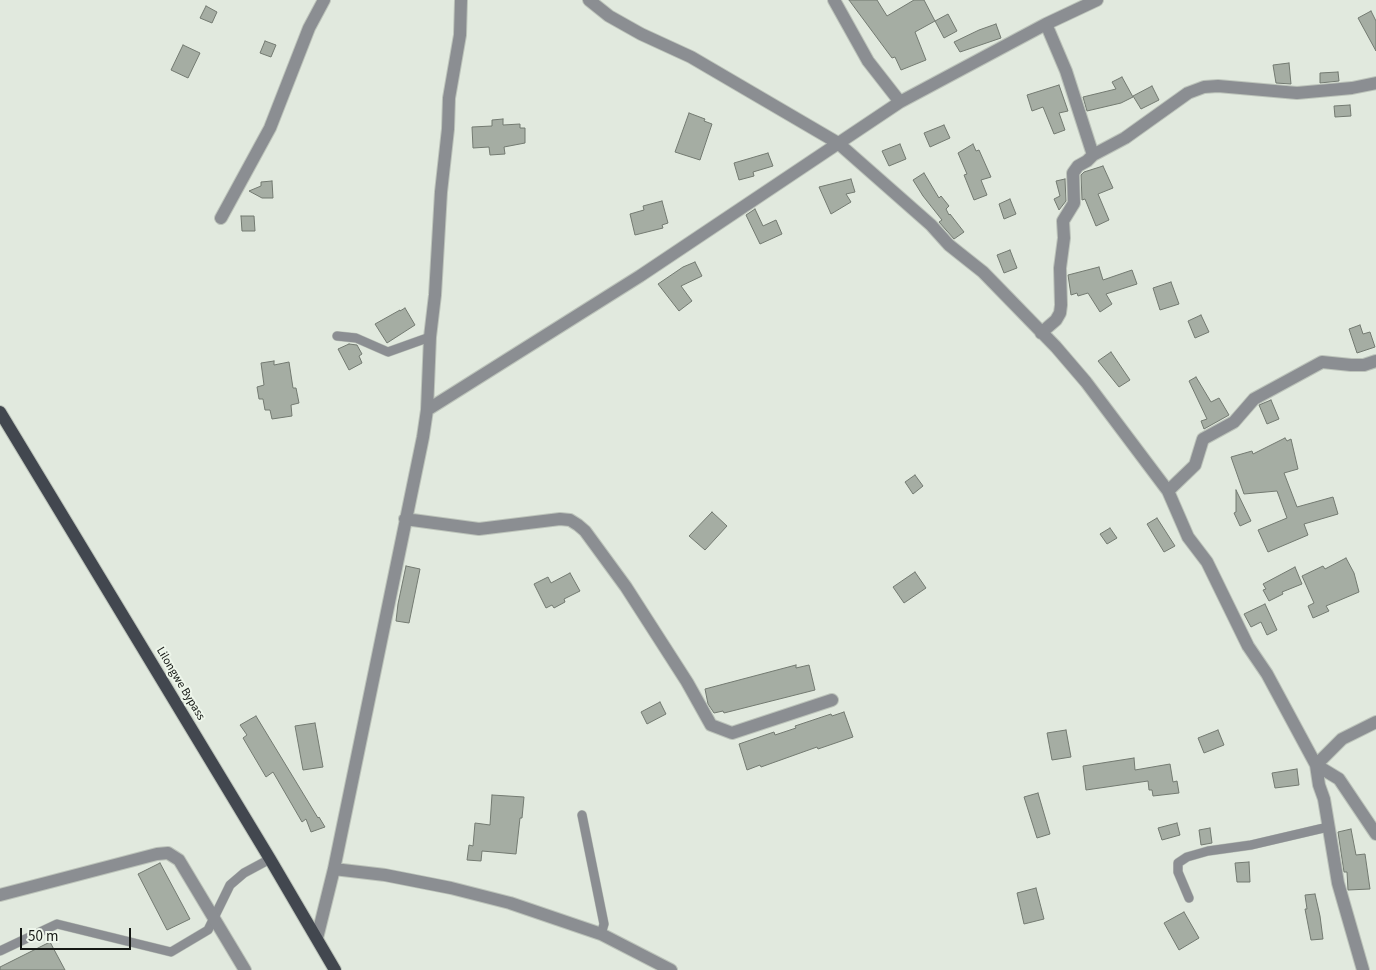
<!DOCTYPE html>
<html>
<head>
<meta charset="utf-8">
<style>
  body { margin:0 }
  #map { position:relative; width:1376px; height:970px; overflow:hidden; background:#e1e9de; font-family:"Source Sans 3",sans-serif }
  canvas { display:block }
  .scale { position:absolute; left:20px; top:928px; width:111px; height:22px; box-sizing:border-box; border:2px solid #151814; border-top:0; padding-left:6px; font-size:15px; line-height:18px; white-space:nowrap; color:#151814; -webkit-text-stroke:4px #eef6eb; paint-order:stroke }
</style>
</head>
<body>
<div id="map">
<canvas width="1376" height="970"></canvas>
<div class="scale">50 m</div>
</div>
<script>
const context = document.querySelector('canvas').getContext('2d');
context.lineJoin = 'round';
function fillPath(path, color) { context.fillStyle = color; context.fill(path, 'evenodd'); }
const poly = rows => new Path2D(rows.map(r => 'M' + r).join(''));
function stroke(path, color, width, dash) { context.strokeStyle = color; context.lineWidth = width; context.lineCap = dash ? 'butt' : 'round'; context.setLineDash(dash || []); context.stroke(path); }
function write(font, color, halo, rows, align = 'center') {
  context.font = font + ' "Source Sans 3",sans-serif'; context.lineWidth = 4; context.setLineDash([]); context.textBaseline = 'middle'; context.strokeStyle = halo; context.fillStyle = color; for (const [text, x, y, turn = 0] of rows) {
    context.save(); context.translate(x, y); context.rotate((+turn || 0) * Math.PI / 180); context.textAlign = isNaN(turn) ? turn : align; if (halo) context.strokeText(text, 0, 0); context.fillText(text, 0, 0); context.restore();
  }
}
const building = poly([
  [849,0,877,0,887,16,914,0,924,0,935,21,948,14,957,31,944,38,935,21,915,32,926,60,901,70,895,57,892,58,849,0],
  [206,6,217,12,212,23,200,18,206,6],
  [1371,11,1376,21,1376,51,1358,18,1371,11],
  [996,24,1001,38,960,52,954,42,979,30,996,24],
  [265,41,276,45,271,57,260,53,265,41],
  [183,45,200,53,188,78,171,70,183,45],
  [1289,63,1291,84,1276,83,1273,65,1289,63],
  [1338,72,1339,81,1320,83,1320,73,1338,72],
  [1122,77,1133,97,1121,103,1087,111,1083,97,1116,89,1112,82,1122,77],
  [1059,85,1068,111,1059,113,1065,130,1054,134,1043,107,1032,111,1027,95,1059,85],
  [1152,86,1159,100,1141,109,1133,96,1152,86],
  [1350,105,1351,116,1335,117,1334,106,1350,105],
  [689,113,705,119,704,121,712,124,700,160,675,152,689,113],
  [503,119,503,125,520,124,520,128,525,128,525,143,504,147,505,154,490,155,489,147,473,148,472,127,492,126,492,120,503,119],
  [944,125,950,138,930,147,924,133,944,125],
  [900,144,906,159,889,166,882,151,900,144],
  [973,144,976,151,979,150,991,177,981,180,987,195,974,200,964,175,967,174,958,153,973,144],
  [768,153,773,166,753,172,754,176,739,180,734,163,768,153],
  [1103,166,1113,188,1098,194,1109,220,1096,226,1085,199,1082,200,1081,175,1084,172,1103,166],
  [924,173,939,198,941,196,949,206,946,209,949,215,950,214,964,232,954,239,939,222,942,220,923,196,913,180,924,173],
  [851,179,855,192,846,194,851,202,831,214,819,187,851,179],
  [1065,179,1066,201,1059,210,1054,199,1060,196,1056,181,1065,179],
  [272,181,273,198,262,198,249,191,261,186,261,182,272,181],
  [1010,199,1016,214,1004,219,999,204,1010,199],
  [662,201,668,223,662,225,663,228,635,235,630,214,644,210,643,206,662,201],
  [755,209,763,226,776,220,782,234,760,244,746,215,755,209],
  [241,216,254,216,255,231,242,231,241,216],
  [1010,250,1017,268,1004,273,997,255,1010,250],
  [695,262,702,276,681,286,692,301,679,311,658,284,683,267,695,262],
  [1099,267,1103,280,1132,270,1137,284,1106,294,1112,304,1100,312,1088,293,1078,296,1077,293,1071,295,1068,275,1099,267],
  [1171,282,1179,304,1160,310,1153,288,1171,282],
  [405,308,415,325,387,343,375,324,400,310,400,311,405,308],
  [1201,315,1209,332,1195,338,1188,321,1201,315],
  [1360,325,1363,334,1370,332,1375,347,1357,353,1349,329,1360,325],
  [349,344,357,345,362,354,359,356,362,363,349,370,338,349,349,344],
  [1111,352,1130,380,1119,387,1098,361,1111,352],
  [274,361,274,365,289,362,293,388,296,388,299,403,291,405,292,416,272,419,270,410,265,410,263,399,259,399,257,387,264,385,261,363,274,361],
  [1196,377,1211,402,1219,398,1229,415,1204,429,1201,421,1207,419,1189,381,1196,377],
  [1271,400,1279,419,1267,424,1259,405,1271,400],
  [1285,438,1287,441,1291,439,1298,469,1284,473,1297,507,1333,497,1338,514,1304,524,1308,535,1268,552,1258,530,1287,518,1277,491,1244,494,1231,457,1252,451,1253,454,1285,438],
  [915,475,923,486,913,494,905,482,915,475],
  [1236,490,1251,521,1240,526,1234,513,1236,512,1236,490],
  [712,512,727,526,705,550,689,536,712,512],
  [1157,518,1175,546,1164,552,1147,524,1157,518],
  [1110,528,1117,538,1107,544,1100,534,1110,528],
  [1346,558,1354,573,1359,592,1326,606,1329,611,1313,618,1308,606,1314,603,1302,576,1323,566,1325,569,1346,558],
  [406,566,420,569,409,623,396,621,398,604,406,566],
  [1295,567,1302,584,1282,592,1283,594,1269,601,1263,590,1266,589,1263,584,1295,567],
  [915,572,926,588,904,603,893,587,915,572],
  [570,573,580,591,564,599,565,602,554,608,552,605,546,608,534,584,548,577,551,583,570,573],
  [1265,604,1277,630,1267,635,1261,622,1251,627,1244,614,1265,604],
  [796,665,796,668,809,665,815,690,724,713,723,711,714,713,708,704,705,689,796,665],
  [660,702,666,714,647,724,641,712,660,702],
  [844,712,853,737,818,749,817,747,761,767,760,765,747,770,739,744,774,732,775,735,796,728,795,726,831,714,832,716,844,712],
  [256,716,318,818,319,817,325,827,311,832,306,819,302,822,273,772,266,777,243,738,247,735,240,725,256,716],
  [315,723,323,767,303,770,295,726,315,723],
  [1066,730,1071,757,1052,760,1047,733,1066,730],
  [1218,730,1224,745,1204,753,1198,738,1218,730],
  [1134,758,1135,770,1170,764,1173,782,1177,781,1179,793,1153,796,1152,790,1149,790,1148,781,1086,790,1083,766,1134,758],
  [1297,769,1299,785,1275,788,1272,773,1297,769],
  [1038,793,1050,834,1037,838,1024,797,1038,793],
  [492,795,524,797,522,818,520,818,516,854,482,851,481,861,467,860,469,845,473,846,475,823,490,825,492,795],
  [1177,823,1180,835,1162,840,1158,828,1177,823],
  [1210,828,1212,843,1201,845,1199,830,1210,828],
  [1351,829,1356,855,1365,854,1370,889,1348,890,1347,872,1344,872,1338,832,1351,829],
  [1249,862,1250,882,1237,882,1235,863,1249,862],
  [160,863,190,919,167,930,138,874,160,863],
  [1036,888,1044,919,1024,924,1017,893,1036,888],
  [1315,894,1320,916,1323,939,1311,940,1305,909,1307,909,1305,895,1315,894],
  [1184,912,1199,938,1179,950,1164,923,1184,912],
  [50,942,65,970,0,970,0,967,50,942]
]);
fillPath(building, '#a5ada3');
stroke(building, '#737a71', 1);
const lane = poly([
  [337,336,356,338,388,352,430,337],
  [582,815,604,924,601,934],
  [1189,898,1178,872,1178,863,1187,857,1208,851,1251,845,1328,827],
  [0,951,57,924,171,952,208,930,230,885,244,873,270,859]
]);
const street = poly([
  [589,0,609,16,641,34,691,57,838,143,931,225,949,245,983,272,1056,347,1086,382,1168,491,1188,537,1207,562,1248,646,1267,674,1316,765,1339,779,1376,834],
  [834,0,868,61,900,102],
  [1093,155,1125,138,1188,93,1204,87,1218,86,1297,93,1352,88,1376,83],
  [221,218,270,128,309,28,324,0],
  [1041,333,1056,320,1060,313,1061,305,1060,268,1064,238,1063,221,1074,203,1073,173,1078,166,1087,161,1093,155,1066,71,1046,24],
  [427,410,640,276,900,102,1046,24,1097,0],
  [1168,491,1195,465,1203,439,1234,422,1254,399,1322,362,1351,365,1364,365,1376,361],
  [405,519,479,529,560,519,570,520,578,525,585,531,626,587,687,682,711,725,732,733,832,700],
  [334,869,385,875,451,888,510,903,601,934,671,970],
  [0,895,157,854,168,853,179,860,245,970],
  [317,938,334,869,423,437,427,410,430,337,435,295,441,192,448,129,449,98,460,35,461,0],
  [1363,970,1338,883,1324,799,1319,785,1316,765,1342,739,1376,722]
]);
const primary = poly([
  [0,412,270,859,335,970]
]);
stroke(lane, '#bcc3ba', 10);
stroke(street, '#bcc3ba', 14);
stroke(primary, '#bcc3ba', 14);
stroke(lane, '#8b8e92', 9);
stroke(street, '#8b8e92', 12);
stroke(primary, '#42474f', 12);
write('12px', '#151814', '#eef6eb', [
  ["Lilongwe Bypass",180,684,59]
]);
</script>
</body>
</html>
